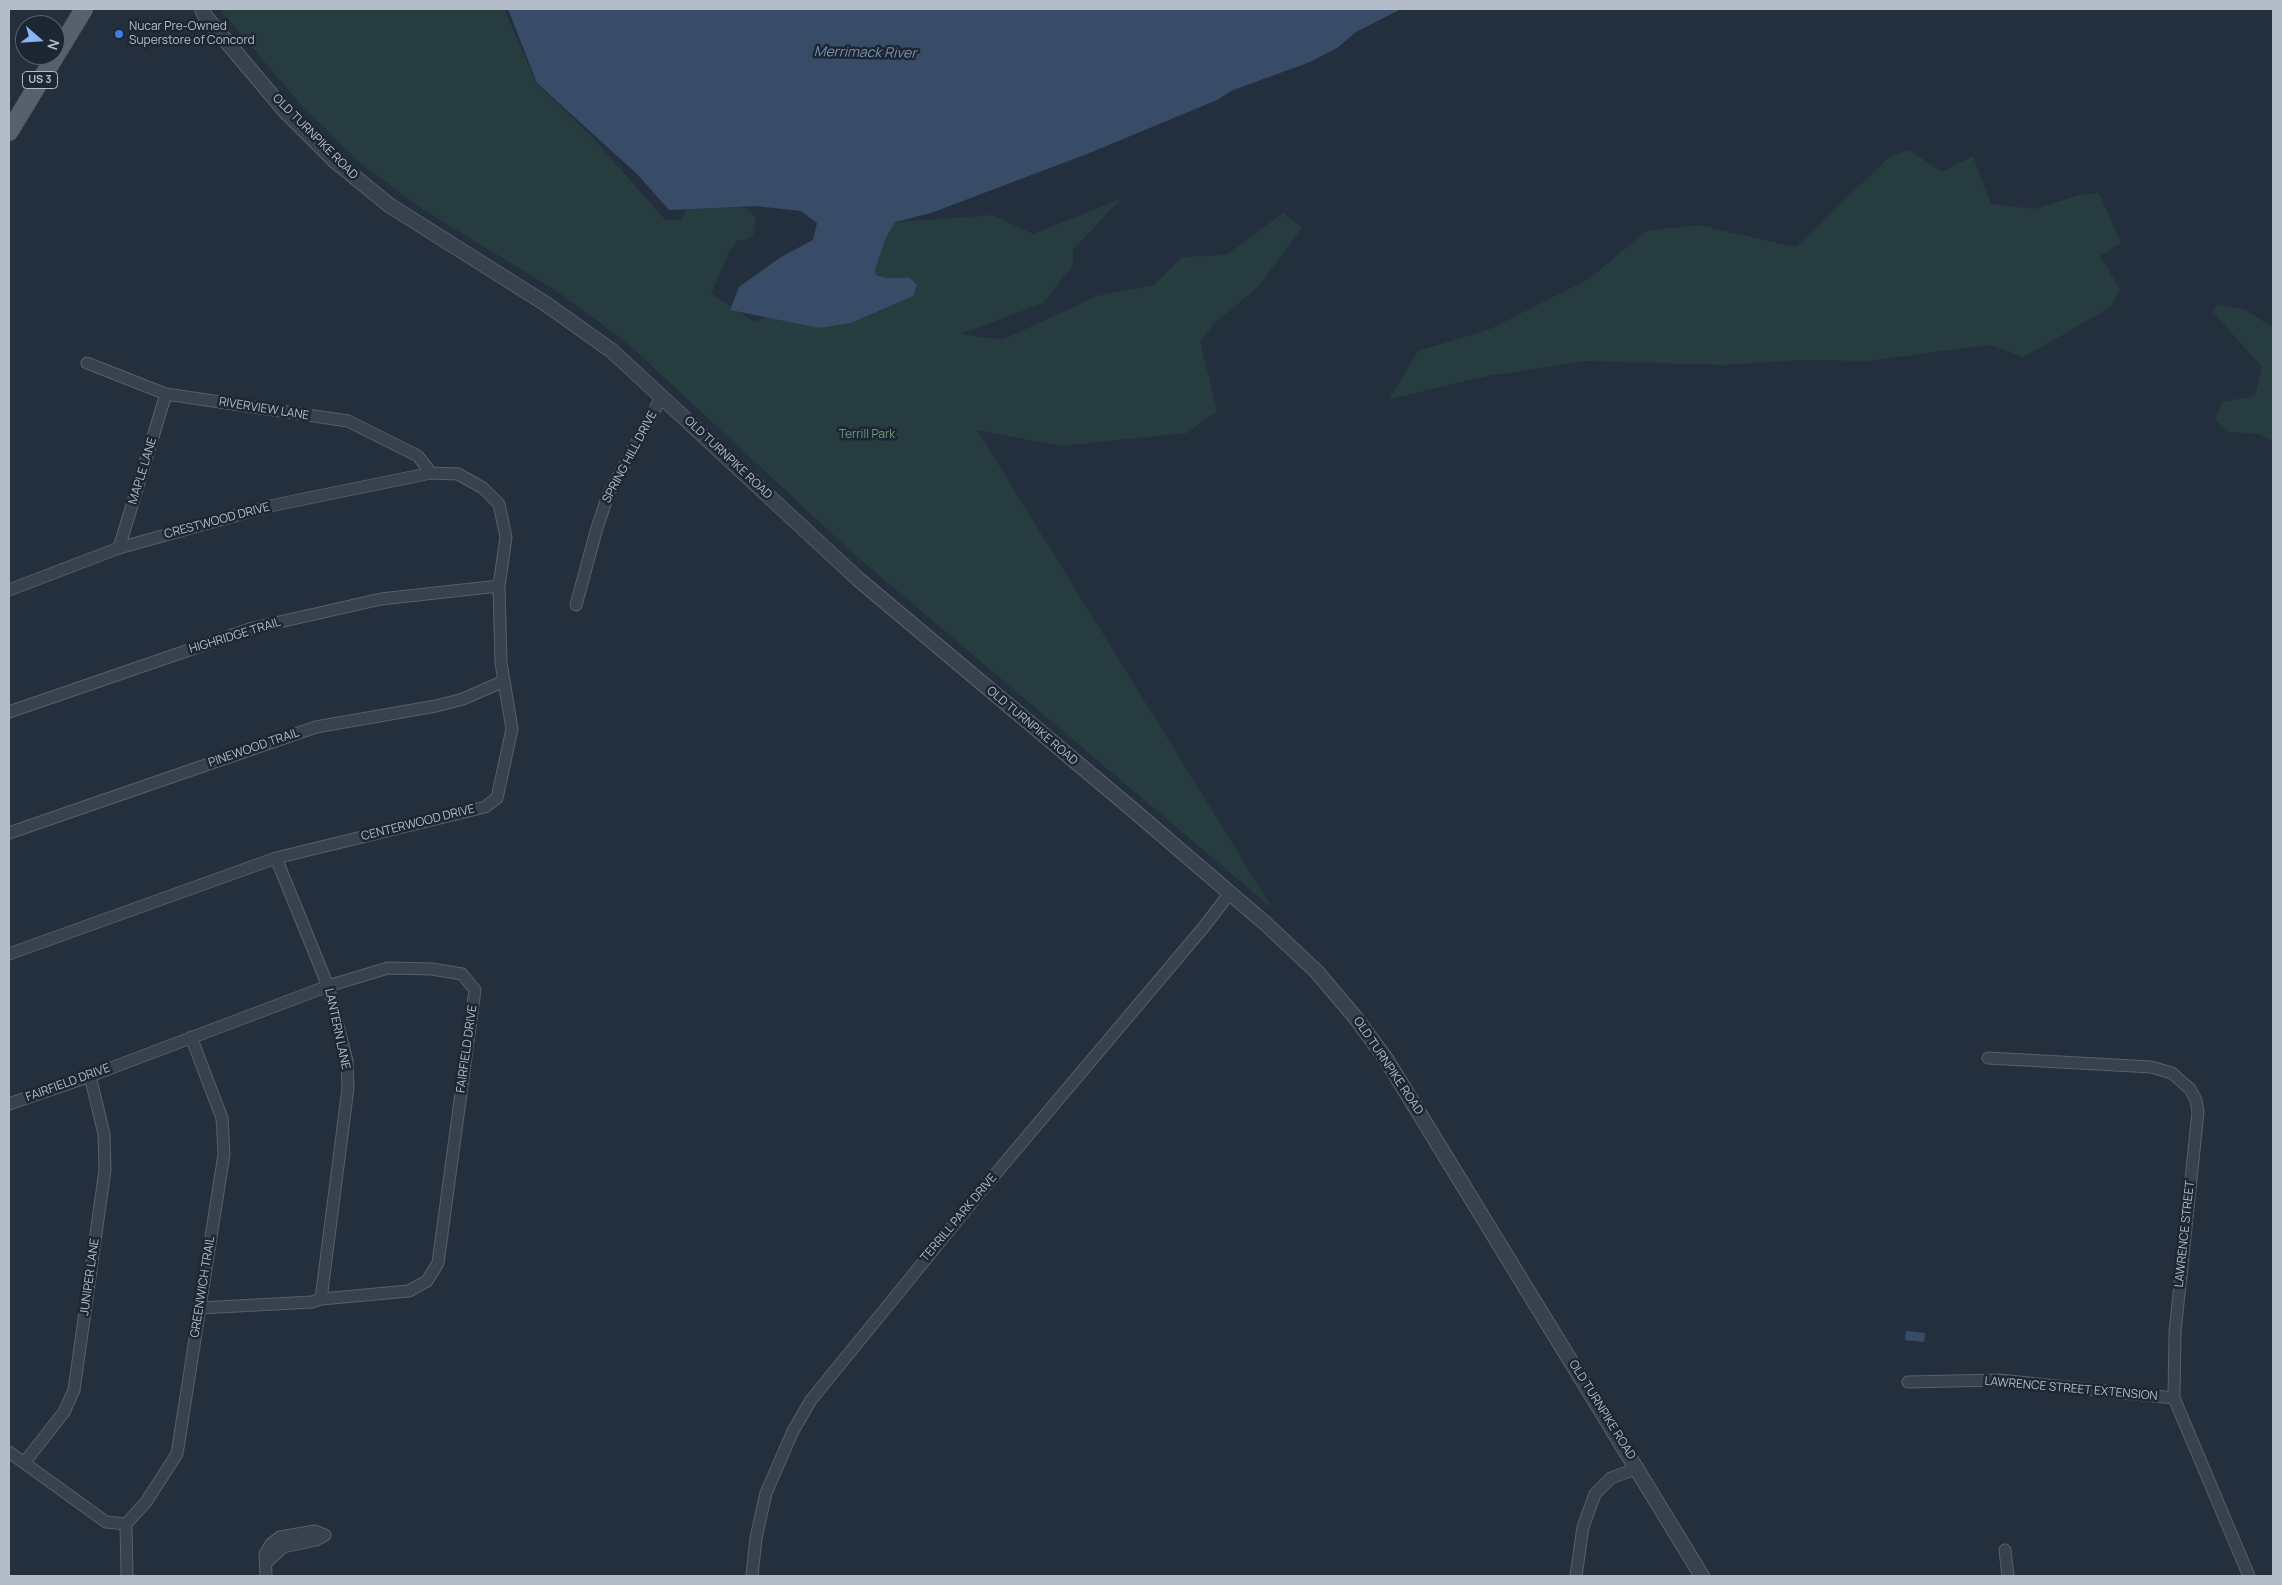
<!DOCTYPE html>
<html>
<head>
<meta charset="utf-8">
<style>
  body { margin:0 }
  #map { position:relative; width:2282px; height:1585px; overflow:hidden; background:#242f3e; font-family:Manrope,sans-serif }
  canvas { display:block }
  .frame { position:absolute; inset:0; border:10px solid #b4bcc9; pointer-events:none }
  .north { position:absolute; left:15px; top:15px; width:50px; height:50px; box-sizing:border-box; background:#1d2633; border:1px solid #59626f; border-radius:50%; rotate:109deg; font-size:14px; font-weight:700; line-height:20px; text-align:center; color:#b4bcc9 }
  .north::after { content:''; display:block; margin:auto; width:18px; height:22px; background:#8ab4f8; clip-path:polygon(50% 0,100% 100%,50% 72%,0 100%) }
</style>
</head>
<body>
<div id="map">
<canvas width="2282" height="1585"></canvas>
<div class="frame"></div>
<div class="north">N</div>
</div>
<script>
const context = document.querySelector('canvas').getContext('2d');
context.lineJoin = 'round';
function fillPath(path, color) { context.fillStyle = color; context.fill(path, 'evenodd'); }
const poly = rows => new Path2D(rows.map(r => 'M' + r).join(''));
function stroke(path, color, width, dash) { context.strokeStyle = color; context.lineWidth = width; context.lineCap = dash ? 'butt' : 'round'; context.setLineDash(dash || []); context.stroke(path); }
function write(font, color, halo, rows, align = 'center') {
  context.font = font + ' Manrope,sans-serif'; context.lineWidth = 5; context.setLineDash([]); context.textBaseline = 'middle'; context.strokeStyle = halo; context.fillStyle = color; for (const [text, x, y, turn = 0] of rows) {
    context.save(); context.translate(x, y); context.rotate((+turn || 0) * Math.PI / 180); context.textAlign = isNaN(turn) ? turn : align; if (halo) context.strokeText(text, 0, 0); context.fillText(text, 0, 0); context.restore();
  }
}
fillPath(poly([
  [220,9,504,9,537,84,593,138,666,221,682,219,689,203,715,204,747,208,756,218,753,235,748,239,737,241,730,250,711,293,751,320,757,321,766,317,819,328,869,315,912,296,910,278,885,278,876,275,875,270,885,240,895,222,993,215,1033,234,1121,199,1073,250,1073,265,1043,303,961,334,1002,340,1097,296,1154,285,1182,257,1226,255,1283,213,1302,228,1258,287,1217,321,1200,341,1217,411,1187,433,1060,446,977,430,1273,909,855,555,626,342,555,290,422,209,358,161,301,105],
  [1909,150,1942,172,1973,156,1991,204,2034,209,2079,195,2099,193,2121,243,2100,256,2120,289,2111,307,2024,357,1989,345,1867,361,1800,360,1725,365,1586,361,1488,376,1389,399,1418,351,1488,330,1589,279,1646,231,1698,225,1796,247,1888,158],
  [2218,304,2246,310,2273,328,2273,442,2259,434,2228,432,2215,420,2222,402,2255,396,2262,367,2213,312]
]), '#263c3f');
fillPath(poly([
  [508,9,1401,9,1356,32,1337,48,1310,62,1231,91,1217,100,1087,154,931,213,895,222,885,240,875,270,876,275,885,278,910,278,917,285,913,296,851,323,819,328,730,310,739,287,781,257,813,240,817,223,801,211,755,206,669,210,638,175,537,83],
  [1906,1331,1925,1333,1924,1342,1905,1340]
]), '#394c67');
const minor = poly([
  [87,363,166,394,348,421,418,456,431,473],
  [119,548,166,394],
  [9,590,119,548,270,506,431,473,458,474,483,488,499,504,506,537,499,586,501,663,512,729,497,798,485,807,276,858,9,954],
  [576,605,597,528,608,495,662,396],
  [9,712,253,628,381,599,499,586],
  [9,833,316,727,436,706,463,699,504,681],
  [276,858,328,986,347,1061,348,1088,321,1299],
  [1988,1058,2151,1067,2172,1073,2190,1089,2196,1100,2198,1112,2175,1332,2174,1398,2249,1576],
  [9,1104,90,1076,328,986,388,968,432,969,462,974,475,990,438,1263,427,1281,409,1291,321,1299,312,1302,200,1308],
  [1908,1382,1999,1380,2174,1398],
  [9,1452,106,1522,126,1524],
  [24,1463,64,1412,74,1390,105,1170,104,1134,90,1076],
  [126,1524,146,1502,177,1454,224,1154,222,1118,191,1037],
  [126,1524,127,1576],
  [2005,1550,2008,1576],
  [266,1563,283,1547,316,1540,325,1535],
  [266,1576,265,1554,271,1544,280,1537,315,1531,325,1535],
  [752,1576,756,1538,766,1493,793,1431,811,1400,987,1184,1203,928,1230,893],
  [1576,1576,1583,1527,1595,1494,1611,1478,1638,1468]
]);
const tertiary = poly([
  [202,9,205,16,285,111,335,161,389,205,546,304,612,351,858,579,1132,809,1266,924,1317,972,1355,1017,1386,1059,1702,1576]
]);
const primary = poly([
  [9,132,84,9]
]);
stroke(minor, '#565f6c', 13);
stroke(tertiary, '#565f6c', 16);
stroke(primary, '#414a57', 19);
stroke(minor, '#38414e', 11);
stroke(tertiary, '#38414e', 14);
stroke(primary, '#56606e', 18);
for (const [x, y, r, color] of [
  [119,34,5,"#3f7fe0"]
]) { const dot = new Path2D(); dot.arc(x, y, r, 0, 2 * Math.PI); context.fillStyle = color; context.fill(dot); stroke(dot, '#1d2633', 2); }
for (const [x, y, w] of [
  [40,80,35]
]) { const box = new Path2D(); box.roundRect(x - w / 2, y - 8.5, w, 17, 4); context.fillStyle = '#1d2633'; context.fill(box); stroke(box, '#b4bcc9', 1); }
write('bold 11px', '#b4bcc9', null, [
  ["US 3",40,80]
]);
write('12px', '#b4bcc9', '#1d2633', [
  ["Nucar Pre-Owned",129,27],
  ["Superstore of Concord",129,41]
], 'left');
write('12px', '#b4bcc9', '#1d2633', [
  ["OLD TURNPIKE ROAD",315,137,45],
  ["RIVERVIEW LANE",264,409,9],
  ["SPRING HILL DRIVE",630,457,-62],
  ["OLD TURNPIKE ROAD",728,458,43],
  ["MAPLE LANE",143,471,-73],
  ["CRESTWOOD DRIVE",217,521,-15],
  ["HIGHRIDGE TRAIL",235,636,-17],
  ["OLD TURNPIKE ROAD",1032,726,40],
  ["PINEWOOD TRAIL",254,748,-19],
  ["CENTERWOOD DRIVE",418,823,-14],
  ["LANTERN LANE",337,1029,78],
  ["FAIRFIELD DRIVE",467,1049,-82],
  ["OLD TURNPIKE ROAD",1388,1066,56],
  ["FAIRFIELD DRIVE",68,1083,-20],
  ["TERRILL PARK DRIVE",959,1218,-50],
  ["LAWRENCE STREET",2185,1234,-84],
  ["JUNIPER LANE",90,1277,-82],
  ["GREENWICH TRAIL",203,1287,-81],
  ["LAWRENCE STREET EXTENSION",2071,1389,5],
  ["OLD TURNPIKE ROAD",1602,1410,58]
]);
write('12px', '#6b9a76', '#1d2633', [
  ["Terrill Park",867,435]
]);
write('italic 14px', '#7c92b1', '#1d2633', [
  ["Merrimack River",865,53,1]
]);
</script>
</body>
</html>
